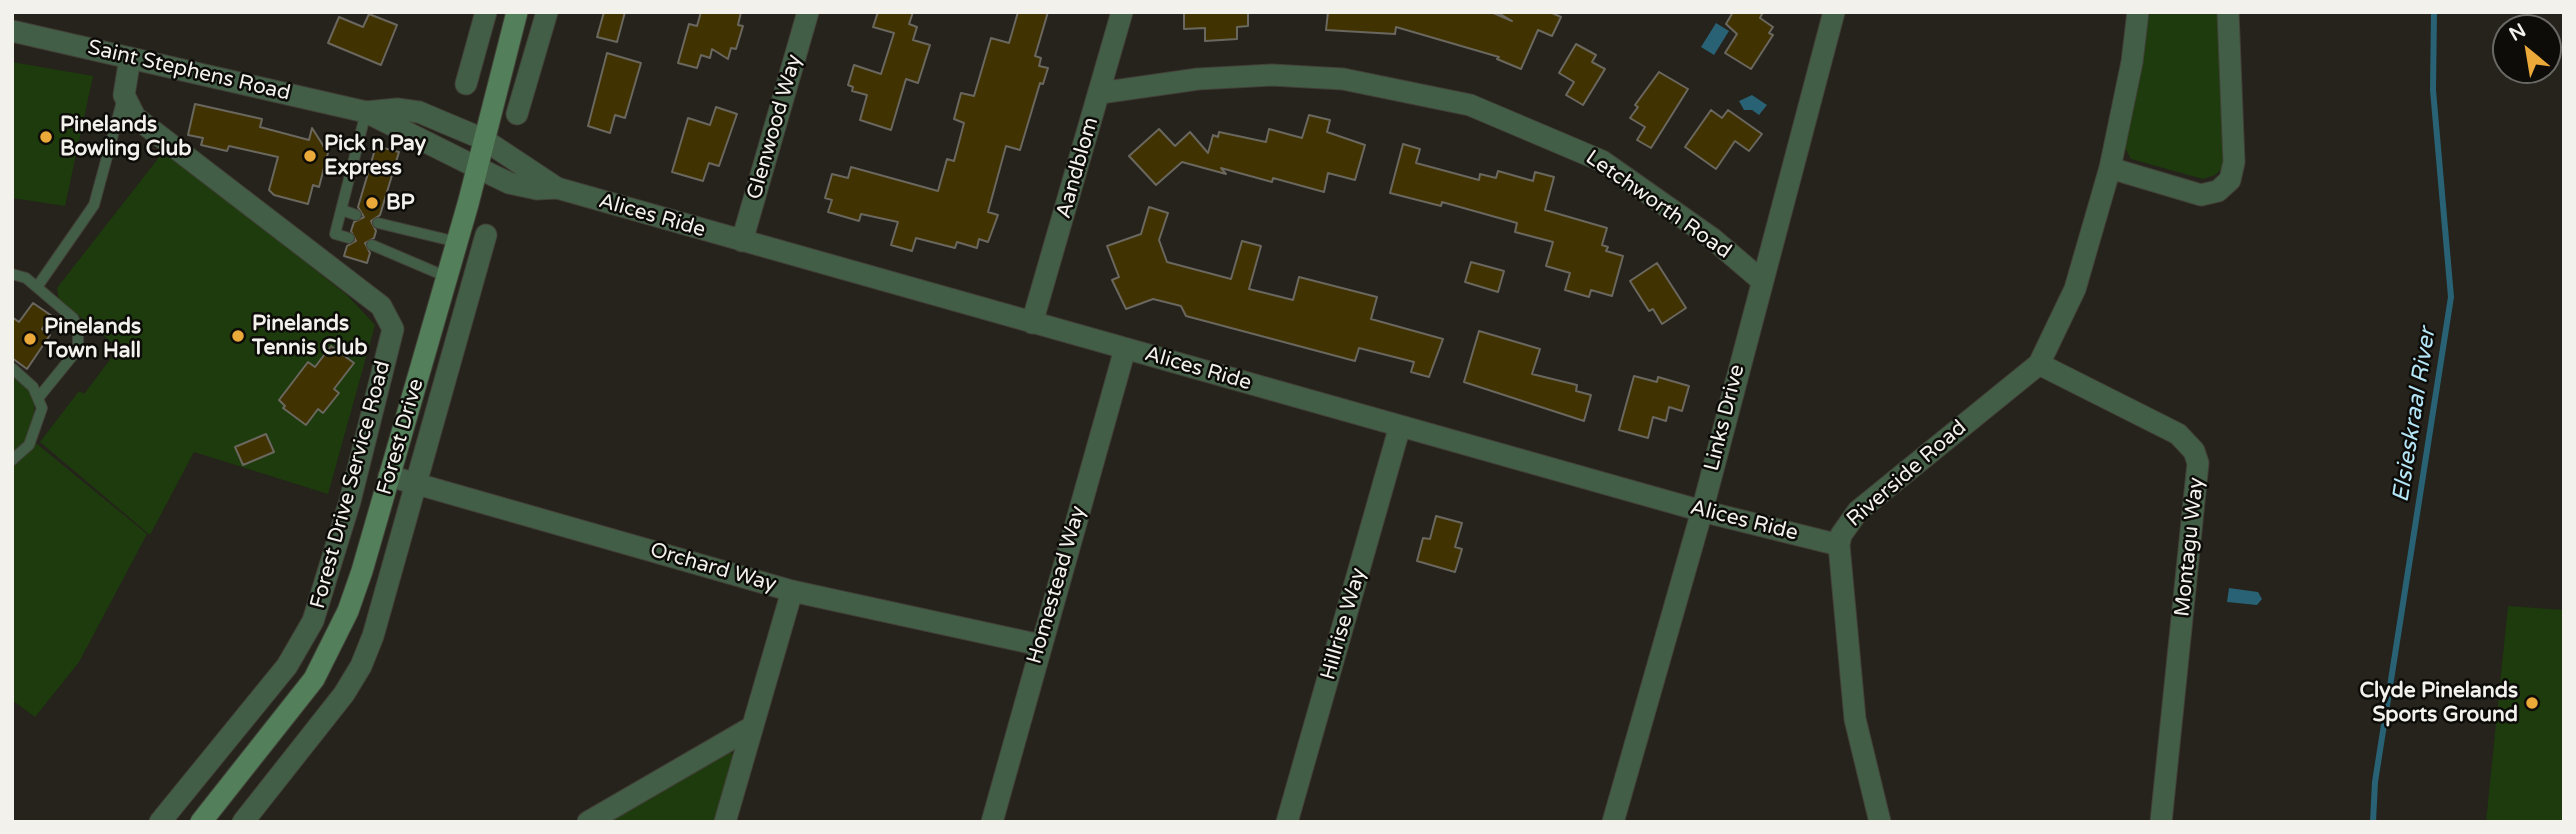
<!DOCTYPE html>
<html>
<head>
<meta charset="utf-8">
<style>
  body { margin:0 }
  #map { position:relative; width:2576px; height:834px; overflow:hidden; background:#25231b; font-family:"Varela Round",sans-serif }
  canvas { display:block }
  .frame { position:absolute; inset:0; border:14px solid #f3f1ec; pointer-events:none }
  .north { position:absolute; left:2492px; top:14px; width:70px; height:70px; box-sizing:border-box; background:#0d0c09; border:2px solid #696864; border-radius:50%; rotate:330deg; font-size:19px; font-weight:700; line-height:28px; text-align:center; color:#f3f1ec }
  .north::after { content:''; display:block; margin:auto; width:24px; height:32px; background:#eba93a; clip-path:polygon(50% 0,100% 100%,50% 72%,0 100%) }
</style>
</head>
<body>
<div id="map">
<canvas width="2576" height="834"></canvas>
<div class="frame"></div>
<div class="north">N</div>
</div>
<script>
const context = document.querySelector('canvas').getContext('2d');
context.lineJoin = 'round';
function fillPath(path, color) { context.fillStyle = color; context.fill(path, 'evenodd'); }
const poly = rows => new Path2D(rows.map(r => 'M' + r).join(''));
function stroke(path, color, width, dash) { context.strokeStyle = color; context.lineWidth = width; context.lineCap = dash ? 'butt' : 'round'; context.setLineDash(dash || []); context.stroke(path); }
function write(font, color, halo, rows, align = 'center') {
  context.font = font + ' "Varela Round",sans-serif'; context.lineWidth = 5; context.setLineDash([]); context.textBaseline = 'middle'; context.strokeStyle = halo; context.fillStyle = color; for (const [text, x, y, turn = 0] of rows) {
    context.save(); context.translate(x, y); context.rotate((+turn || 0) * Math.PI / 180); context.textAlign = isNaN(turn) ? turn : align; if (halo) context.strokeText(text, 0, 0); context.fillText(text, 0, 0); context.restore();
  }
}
fillPath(poly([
  [2150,12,2229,12,2232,106,2223,168,2215,175,2203,179,2131,159,2124,146],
  [12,62,93,76,65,206,12,198],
  [164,151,347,295,375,325,328,494,194,452,150,535,40,442,79,391,84,394,119,348,59,300,57,288],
  [12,376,32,392,35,403,31,439,147,534,79,662,35,717,12,700],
  [2508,606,2564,610,2564,822,2486,822],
  [730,752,735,756,718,822,599,822]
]), '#1d3b0d');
fillPath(poly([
  [1716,23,1729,31,1714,55,1701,47],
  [1752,95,1767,105,1759,115,1752,110,1744,110,1739,101],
  [2229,588,2258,592,2262,599,2257,605,2227,602]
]), '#286274');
stroke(poly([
  [2373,822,2375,782,2451,297,2433,90,2434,12]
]), '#286274', 6);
const building = poly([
  [604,12,625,12,617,42,597,37,604,12],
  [701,12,741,12,738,25,743,26,736,49,731,48,728,59,712,49,710,58,701,55,697,68,678,63,689,24,697,26,701,12],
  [878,12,913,12,909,24,917,27,913,40,930,45,918,83,906,79,891,130,860,120,867,95,852,91,853,87,848,85,854,65,881,74,894,33,873,27,878,12],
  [1018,12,1048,12,1035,56,1041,58,1039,66,1048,68,1043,84,1040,83,1020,150,1006,146,988,212,998,215,988,242,979,239,977,248,957,242,955,248,916,238,912,251,891,245,898,222,861,214,859,221,828,212,832,200,825,198,832,174,848,178,851,167,938,191,947,159,954,161,964,123,954,119,961,93,974,96,991,38,1009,43,1018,12],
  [1184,12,1248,12,1248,26,1237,27,1237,39,1205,41,1205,28,1184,29,1184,12],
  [1328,12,1491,12,1512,21,1497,12,1550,12,1561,17,1552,36,1538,30,1521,69,1497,59,1499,57,1396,27,1395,34,1326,30,1328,12],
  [1733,12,1763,12,1760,18,1773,27,1769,33,1773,35,1751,69,1725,53,1737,34,1726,24,1733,12],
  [369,14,397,25,381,65,328,43,339,17,363,27,369,14],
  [1576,44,1596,55,1592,62,1605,69,1583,105,1566,95,1574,82,1559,73,1576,44],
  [607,53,641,63,625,118,615,115,610,133,588,126,607,53],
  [1659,72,1688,89,1651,148,1637,140,1645,127,1630,118,1638,107,1635,105,1659,72],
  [195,104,262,119,260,127,309,140,312,128,328,153,319,187,313,185,308,204,274,195,269,190,278,157,229,146,227,151,201,145,203,138,188,135,195,104],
  [716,107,737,114,719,166,709,163,703,181,672,172,688,118,710,125,716,107],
  [1711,110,1722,118,1728,110,1762,134,1749,151,1735,141,1716,169,1685,147,1711,110],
  [1309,115,1330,120,1327,132,1365,145,1355,180,1328,173,1324,192,1273,178,1272,182,1221,168,1226,174,1182,162,1156,185,1129,156,1159,129,1175,146,1190,132,1208,153,1213,135,1218,137,1219,132,1266,142,1269,129,1302,138,1309,115],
  [1403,144,1420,149,1416,163,1479,180,1480,174,1496,178,1498,171,1533,181,1535,172,1554,177,1545,210,1607,228,1602,245,1608,247,1606,251,1623,256,1612,296,1591,290,1589,297,1565,290,1570,273,1546,266,1553,242,1515,232,1517,223,1442,202,1441,206,1390,193,1403,144],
  [376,146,399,152,380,215,371,221,376,231,374,238,365,243,370,253,367,263,344,256,347,246,356,241,351,231,354,222,364,217,358,207,376,146],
  [1149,207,1168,213,1159,240,1167,262,1231,279,1242,241,1261,246,1249,289,1293,300,1299,277,1377,297,1371,319,1443,339,1429,377,1411,372,1414,362,1359,348,1355,361,1186,316,1181,306,1153,299,1126,309,1112,280,1119,277,1107,246,1141,234,1149,207],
  [1471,262,1504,271,1498,292,1465,282,1471,262],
  [1657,263,1686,308,1662,324,1653,309,1649,311,1630,281,1657,263],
  [33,303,52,316,42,329,50,335,27,369,12,358,12,317,19,322,33,303],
  [1479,331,1540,349,1532,374,1577,385,1576,391,1591,395,1584,421,1464,382,1479,331],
  [331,346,354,363,334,389,339,393,323,413,318,409,306,425,283,408,285,406,279,400,308,362,315,367,331,346],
  [1634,376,1657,382,1658,377,1689,386,1682,411,1669,407,1666,421,1653,417,1648,438,1619,430,1634,376],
  [266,434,274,452,243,465,235,447,266,434],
  [1436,516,1462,523,1455,547,1462,549,1455,572,1417,561,1423,538,1430,539,1436,516]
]);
fillPath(building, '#413201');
stroke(building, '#6a675f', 2);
const service = poly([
  [342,210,356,215],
  [378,223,457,242],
  [349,238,335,234,366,112],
  [372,245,447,277],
  [12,274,26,278,73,318,78,328,78,349,39,397],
  [37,287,94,205,123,98],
  [12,368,33,387,42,408,29,445,12,460]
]);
const minor = poly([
  [130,58,124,95,135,117,381,306,393,329,350,501,313,621,287,666,160,822],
  [466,84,486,12],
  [1100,93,1198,79,1272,75,1343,79,1470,105,1602,161,1713,239,1761,280],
  [517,114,547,12],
  [483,139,557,188],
  [476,167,509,183,537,189,557,188,1702,511,1839,545],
  [2110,168,2201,195,2218,191,2230,180,2234,162,2228,12],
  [742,241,808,12],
  [1032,323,1122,12],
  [2039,364,2178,434,2194,451,2198,463,2161,822],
  [389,476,792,591,1040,645],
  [243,822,344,694,361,666,373,636,486,235],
  [588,822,752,727],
  [725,822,792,591],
  [992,822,1125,349],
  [1287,822,1400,426],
  [1613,822,1702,511,1834,12],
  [1880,822,1855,719,1839,545,1841,535,1858,511,2039,364,2075,289,2110,168,2132,62,2138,12]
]);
const tertiary = poly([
  [12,31,366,112,476,167],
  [366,112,397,109,419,112,483,139]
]);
const secondary = poly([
  [201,822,314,679,348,611,362,571,468,204,517,12]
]);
stroke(service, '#424038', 12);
stroke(minor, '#424038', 23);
stroke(tertiary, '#424038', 23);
stroke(secondary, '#424038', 23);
stroke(service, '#435e46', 10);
stroke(minor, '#435e46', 21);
stroke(tertiary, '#435e46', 21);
stroke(secondary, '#537f5a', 21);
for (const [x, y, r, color] of [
  [46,137,7,"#eba93a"],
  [310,156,7,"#eba93a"],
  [372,203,7,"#eba93a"],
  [238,336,7,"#eba93a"],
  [30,339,7,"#eba93a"],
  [2532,703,7,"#eba93a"]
]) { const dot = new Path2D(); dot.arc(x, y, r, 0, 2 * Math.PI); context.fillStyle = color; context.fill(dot); stroke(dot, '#0d0c09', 2.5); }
write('21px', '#f3f1ec', '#0d0c09', [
  ["Saint Stephens Road",189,71,13],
  ["Glenwood Way",775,127,-74],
  ["Aandblom",1078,168,-74],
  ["Letchworth Road",1658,205,35],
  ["Alices Ride",652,216,16],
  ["Alices Ride",1198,369,16],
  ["Links Drive",1725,418,-76],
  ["Forest Drive",401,437,-74],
  ["Riverside Road",1907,474,-41],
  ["Forest Drive Service Road",351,485,-75],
  ["Alices Ride",1744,521,14],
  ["Montagu Way",2190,547,-84],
  ["Orchard Way",713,568,16],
  ["Homestead Way",1057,585,-74],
  ["Hillrise Way",1344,624,-74]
]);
write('bold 21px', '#f3f1ec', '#0d0c09', [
  ["Pinelands",60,125],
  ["Bowling Club",60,149],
  ["Pick n Pay",324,144],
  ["Express",324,168],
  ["BP",386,203],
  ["Pinelands",252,324],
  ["Tennis Club",252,348],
  ["Pinelands",44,327],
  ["Town Hall",44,351],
  ["Clyde Pinelands",2518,691,"right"],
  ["Sports Ground",2518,715,"right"]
], 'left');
write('italic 23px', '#b4e6f7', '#0d0c09', [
  ["Elsieskraal River",2415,415,-81]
]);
</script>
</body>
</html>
